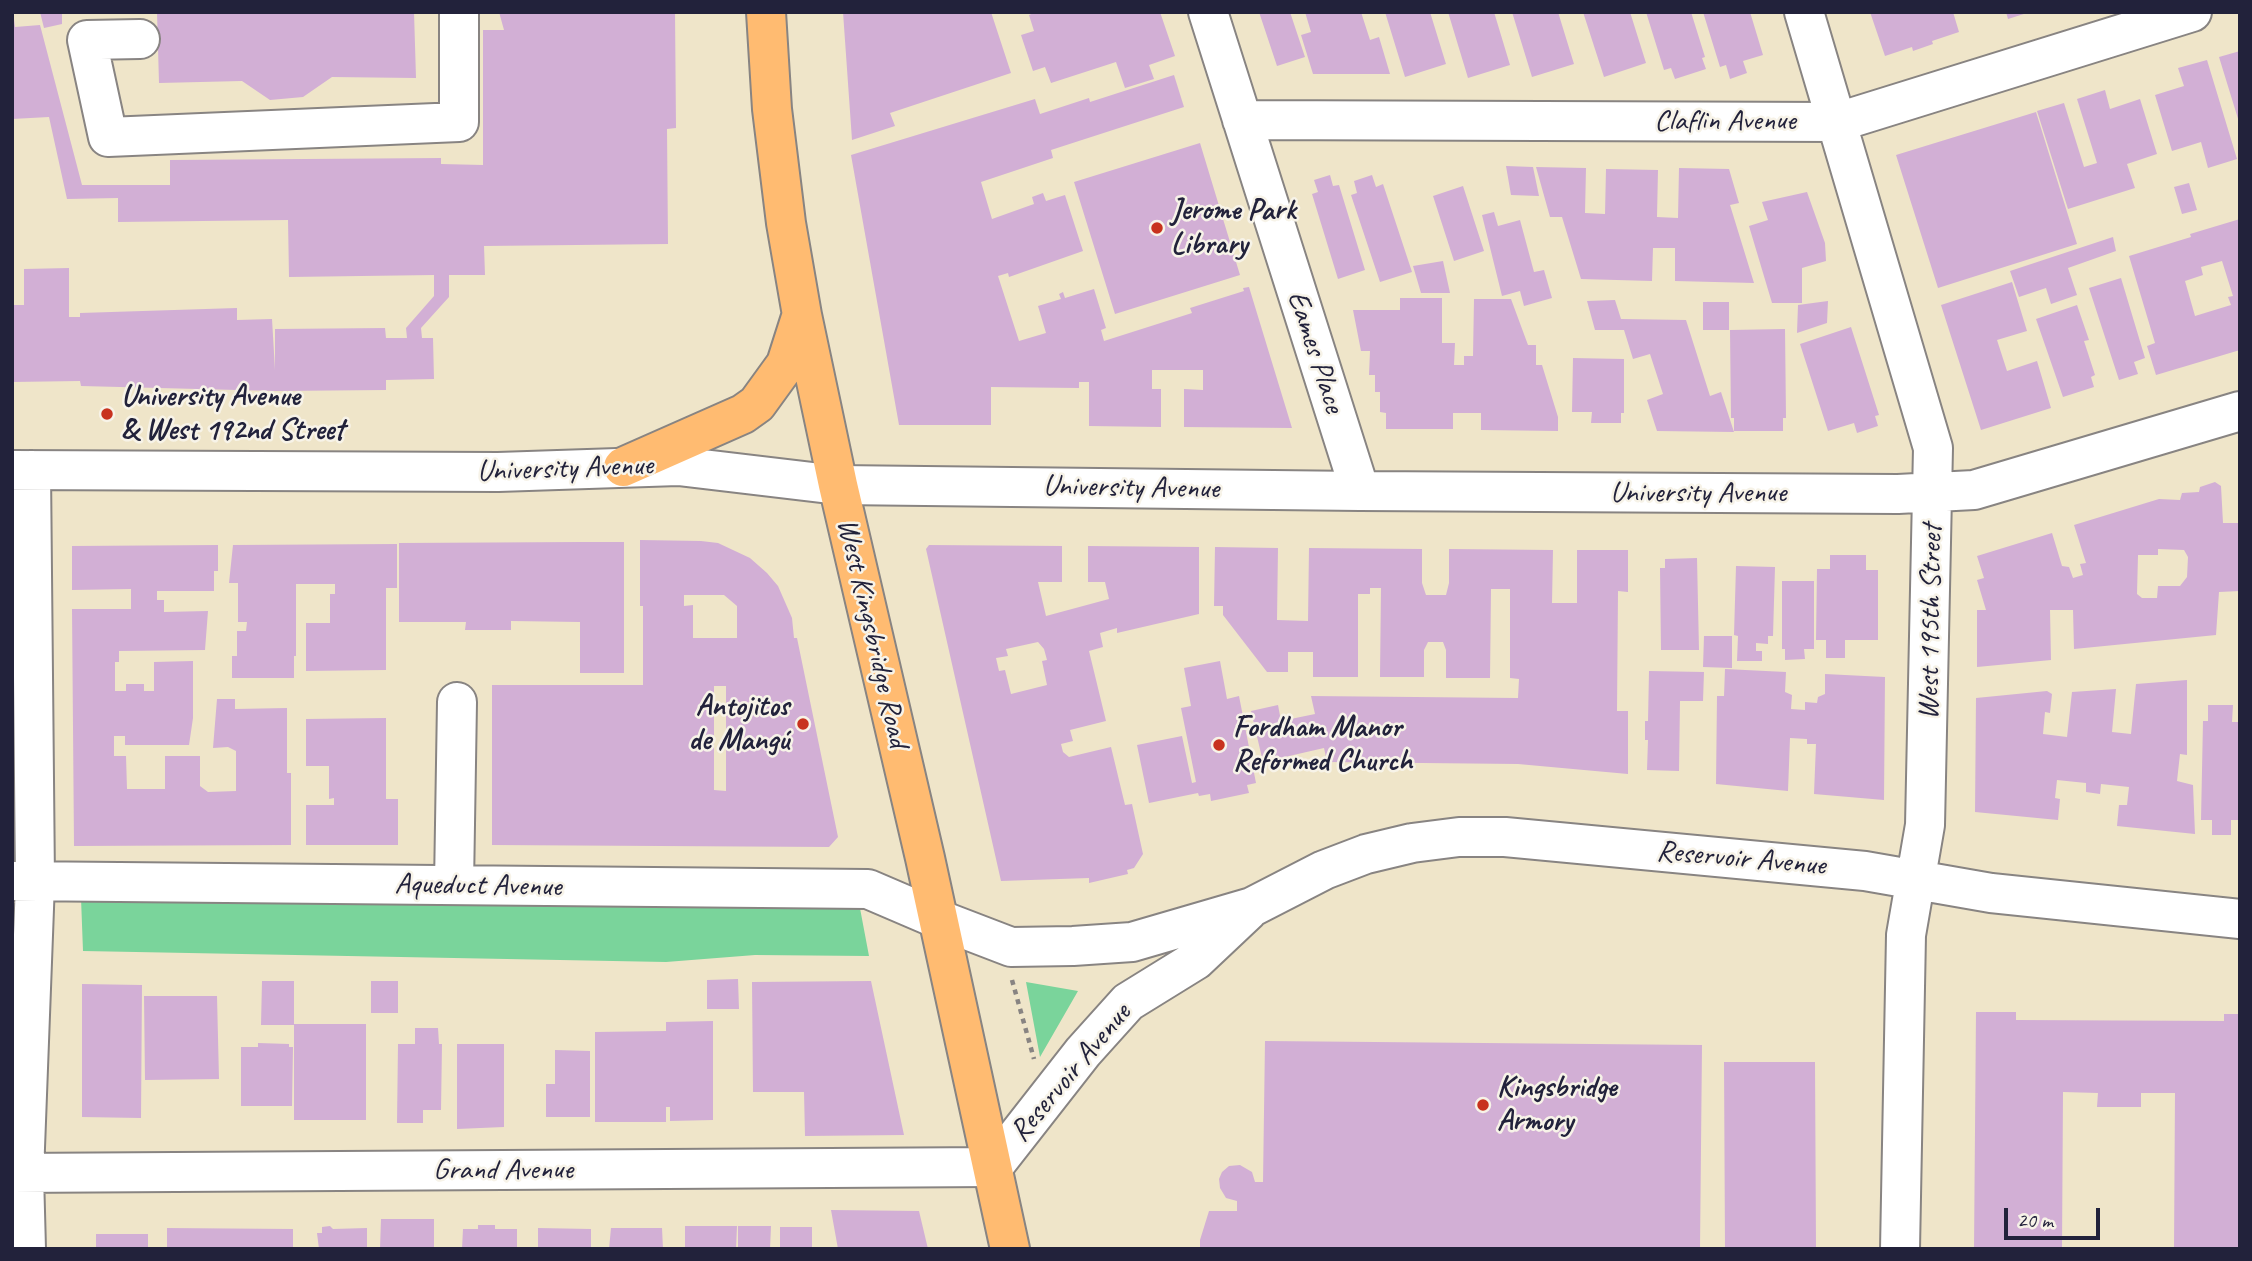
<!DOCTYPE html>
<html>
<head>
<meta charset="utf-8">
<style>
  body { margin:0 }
  #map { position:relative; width:2252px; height:1261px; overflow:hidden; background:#efe5c9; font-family:Caveat,sans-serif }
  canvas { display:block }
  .frame { position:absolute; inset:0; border:14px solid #22223b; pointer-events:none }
  .scale { position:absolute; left:2004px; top:1208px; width:96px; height:32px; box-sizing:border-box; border:4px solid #22223b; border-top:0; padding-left:9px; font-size:21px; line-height:24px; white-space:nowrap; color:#22223b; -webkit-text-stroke:5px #f7f3e8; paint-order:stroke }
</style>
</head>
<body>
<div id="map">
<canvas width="2252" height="1261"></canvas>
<div class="frame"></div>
<div class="scale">20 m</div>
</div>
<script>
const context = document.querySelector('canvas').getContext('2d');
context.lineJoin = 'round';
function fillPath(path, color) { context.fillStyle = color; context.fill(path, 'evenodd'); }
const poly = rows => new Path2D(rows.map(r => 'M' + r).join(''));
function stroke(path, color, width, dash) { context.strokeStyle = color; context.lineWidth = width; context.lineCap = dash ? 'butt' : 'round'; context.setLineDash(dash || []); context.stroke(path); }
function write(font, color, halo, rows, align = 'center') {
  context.font = font + ' Caveat,sans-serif'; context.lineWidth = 5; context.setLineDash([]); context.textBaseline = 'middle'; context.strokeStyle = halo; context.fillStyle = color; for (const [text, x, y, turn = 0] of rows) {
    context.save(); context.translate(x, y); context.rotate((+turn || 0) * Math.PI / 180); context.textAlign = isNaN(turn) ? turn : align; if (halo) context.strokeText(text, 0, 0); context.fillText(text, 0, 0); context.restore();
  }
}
fillPath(poly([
  [81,898,859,903,869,956,755,955,666,962,83,951],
  [1026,982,1078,991,1040,1057]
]), '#7ad49b');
fillPath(poly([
  [40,12,62,12,62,24,44,28],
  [157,12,414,12,416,78,332,77,303,97,270,100,242,81,159,83],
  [499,12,675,12,676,128,667,129,668,244,484,246,485,275,449,275,449,297,421,328,422,338,433,338,434,379,386,380,386,390,276,391,81,386,80,381,12,382,12,305,24,305,24,269,69,268,69,317,80,317,80,313,237,308,237,320,272,319,275,370,275,329,385,328,386,338,407,338,406,328,434,296,434,275,289,277,288,220,118,222,118,198,67,199,49,117,12,119,12,19,14,19,15,27,40,25,82,185,170,185,170,160,441,158,441,164,483,165,483,30,504,30],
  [843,12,991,12,1011,73,890,113,895,126,852,140],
  [1036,12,1160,12,1175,56,1149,65,1154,79,1125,88,1116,62,1051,83,1045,67,1033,71,1021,35,1034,31,1029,15],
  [1259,12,1290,12,1305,57,1277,66],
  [1305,12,1361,12,1370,40,1379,37,1390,74,1313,74,1301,35,1311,32],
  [1385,12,1430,12,1446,64,1405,77],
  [1448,12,1494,12,1510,65,1468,78],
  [1512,12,1558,12,1574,64,1532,77],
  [1583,12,1630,12,1646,63,1604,77],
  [1646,12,1691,12,1705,57,1702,58,1706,69,1675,79,1671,68,1664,70],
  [1703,12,1750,12,1763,55,1743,61,1747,73,1730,79,1726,65,1720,67],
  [1870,12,1953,12,1959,32,1932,41,1933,44,1913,51,1912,47,1885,56],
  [2006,12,2027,12,2027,13,2008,19],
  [2240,51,2240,122,2239,122,2219,57],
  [2207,60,2237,159,2208,168,2201,142,2172,151,2155,95,2184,86,2178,68],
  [1174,75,1184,107,1051,150,1053,158,981,182,992,219,1034,204,1032,197,1043,193,1046,201,1065,195,1083,251,1009,277,1008,273,998,276,1019,341,1046,333,1038,306,1061,299,1059,294,1063,292,1065,298,1094,289,1106,328,1101,330,1104,341,1192,313,1190,308,1244,291,1243,288,1249,287,1292,428,1184,427,1184,389,1203,390,1203,370,1152,370,1152,389,1161,389,1161,427,1089,426,1089,382,1079,382,1079,388,991,387,991,425,899,425,851,155,1035,99,1040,114,1089,98,1090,102],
  [2105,90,2110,109,2140,99,2157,154,2127,164,2135,188,2068,209,2037,111,2064,103,2084,167,2097,163,2077,99],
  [2036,112,2077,244,1938,288,1896,155],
  [1200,143,1240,275,1115,314,1074,182],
  [1506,166,1533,167,1539,196,1511,195],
  [1536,167,1586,168,1585,213,1605,214,1606,169,1658,170,1657,217,1678,218,1679,168,1729,169,1739,203,1730,205,1754,283,1675,281,1675,248,1653,248,1652,281,1581,279,1562,217,1550,217],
  [1330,175,1333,186,1339,185,1365,270,1338,279,1312,194,1318,192,1314,180],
  [1372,175,1376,187,1383,184,1412,272,1380,282,1351,195,1357,193,1354,181],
  [2189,183,2197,210,2182,214,2174,187],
  [1463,186,1484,251,1454,261,1433,196],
  [1807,192,1825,243,1826,261,1802,268,1802,303,1772,303,1749,226,1768,220,1762,202],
  [1494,212,1498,226,1520,220,1534,272,1544,270,1552,298,1524,306,1520,291,1502,296,1482,215],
  [2240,219,2240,350,2156,375,2147,346,2155,343,2129,256,2191,237,2190,234],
  [2222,261,2233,296,2228,297,2231,305,2195,316,2185,281,2203,275,2201,267],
  [2113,237,2116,251,2068,268,2077,295,2051,304,2046,288,2019,297,2010,271],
  [1443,261,1450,293,1421,293,1413,266],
  [2121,278,2145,358,2134,362,2138,374,2119,380,2089,288],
  [2012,282,2027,331,1997,340,2007,371,2037,361,2051,408,1981,430,1941,305],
  [1400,298,1442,298,1442,343,1455,343,1454,365,1464,365,1464,356,1473,356,1474,299,1511,299,1528,345,1536,345,1536,365,1542,365,1558,417,1558,431,1481,430,1481,413,1453,413,1453,429,1386,429,1386,413,1380,412,1380,392,1375,392,1375,375,1369,375,1370,351,1361,351,1353,310,1400,310],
  [1615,300,1621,319,1686,320,1710,396,1721,392,1734,432,1657,431,1647,400,1663,394,1650,354,1633,359,1624,330,1595,330,1587,301],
  [1828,301,1827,323,1797,333,1798,305],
  [1703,302,1729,302,1729,330,1703,330],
  [2077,305,2089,340,2084,341,2095,375,2091,377,2094,387,2063,397,2036,319],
  [1851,327,1879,415,1875,416,1878,426,1857,433,1854,423,1828,431,1800,344],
  [1785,329,1786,418,1783,418,1783,431,1734,431,1734,418,1731,418,1730,330],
  [1573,358,1624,359,1624,413,1621,413,1621,423,1591,423,1592,412,1572,412],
  [2215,482,2221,486,2223,523,2240,523,2240,591,2219,592,2216,635,2074,649,2073,610,2050,610,2051,660,1977,667,1977,610,1986,610,1977,580,1984,578,1977,556,2052,533,2062,566,2069,567,2073,578,2083,575,2080,564,2086,563,2074,525,2159,499,2180,500,2182,493,2199,492,2200,487],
  [2158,549,2184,550,2188,557,2187,577,2180,586,2158,586,2157,598,2142,598,2137,594,2138,555,2158,555],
  [640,540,701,541,718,543,750,558,767,573,778,586,792,618,794,638,797,638,838,837,829,847,492,845,492,685,643,685,643,606,640,606],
  [684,595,724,595,737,606,737,638,693,638,693,605,684,606],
  [714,686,726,686,726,791,714,790],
  [580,542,624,542,624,673,580,673,580,622,511,621,511,630,465,630,466,622,399,622,399,543],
  [397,544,397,588,386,588,386,670,306,671,306,623,330,623,330,594,335,594,335,584,296,584,296,656,294,656,294,678,232,678,232,656,237,656,237,631,246,631,247,622,238,622,238,583,229,583,233,545],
  [218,545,218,571,214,571,214,591,157,591,157,600,164,600,164,612,208,611,205,650,119,651,119,662,115,662,115,691,126,691,126,684,144,684,144,691,154,691,154,662,193,661,193,718,189,745,125,745,125,736,114,736,114,756,126,756,127,789,165,789,165,756,200,756,200,786,208,792,236,791,236,751,228,747,213,748,217,699,235,699,235,709,287,708,287,773,291,773,291,845,74,846,72,609,131,609,131,589,72,590,72,546],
  [929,545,1062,546,1062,582,1038,582,1046,616,1109,599,1105,582,1088,582,1088,546,1199,547,1199,614,1117,633,1117,628,1100,633,1103,647,1089,651,1106,721,1070,730,1073,741,1061,744,1063,752,1069,757,1111,747,1125,805,1132,804,1143,854,1134,868,1127,870,1128,874,1089,883,1089,878,1001,881,926,549],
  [1038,642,1044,649,1047,660,1042,661,1047,685,1011,694,1005,670,999,671,996,658,1008,656,1006,649],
  [1215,547,1278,548,1277,620,1308,621,1309,548,1422,549,1422,583,1426,595,1446,595,1449,583,1449,549,1553,550,1552,603,1577,603,1577,550,1628,550,1628,592,1618,591,1617,711,1628,711,1628,774,1518,764,1327,762,1324,748,1263,762,1251,711,1278,705,1281,721,1315,714,1311,696,1518,698,1519,679,1510,678,1510,589,1491,589,1490,678,1446,678,1446,650,1443,642,1428,642,1424,650,1424,677,1380,677,1381,588,1370,588,1370,594,1358,594,1358,677,1313,677,1313,652,1288,652,1288,672,1267,672,1223,615,1223,606,1214,606],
  [1830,555,1866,555,1866,570,1878,570,1878,640,1845,640,1845,658,1826,658,1826,640,1816,640,1817,569,1830,569],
  [1697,558,1699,650,1661,650,1660,568,1665,568,1665,559],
  [1736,566,1775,567,1773,636,1768,636,1768,644,1756,643,1756,651,1762,651,1762,661,1737,661,1738,636,1734,635],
  [1782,581,1814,581,1814,649,1804,649,1805,659,1785,660,1785,649,1782,649],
  [1704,636,1732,636,1732,668,1703,667],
  [1220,661,1227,699,1239,696,1256,783,1247,785,1249,793,1211,801,1210,794,1199,796,1198,793,1149,803,1137,745,1182,736,1192,783,1196,782,1181,708,1191,706,1184,668],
  [1725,669,1786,672,1785,692,1792,695,1791,709,1805,710,1805,702,1817,703,1818,697,1825,694,1825,674,1885,677,1884,800,1814,794,1816,744,1807,744,1807,739,1790,738,1788,791,1716,784,1717,696,1724,696],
  [1649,671,1704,672,1703,701,1680,701,1679,771,1647,770,1648,740,1645,740,1645,721,1648,721],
  [2187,680,2187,755,2180,754,2177,781,2193,785,2195,834,2117,826,2119,805,2127,805,2129,787,2101,784,2100,794,2086,792,2086,783,2057,780,2055,798,2060,799,2058,820,1975,812,1976,698,2047,691,2052,694,2050,713,2045,712,2043,734,2067,737,2072,692,2116,689,2112,732,2131,734,2136,684],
  [2208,705,2233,705,2232,722,2240,722,2240,820,2231,820,2231,835,2212,835,2212,820,2201,820,2203,721,2208,721],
  [386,718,386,799,398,799,398,845,306,845,306,805,334,805,334,798,329,799,329,766,306,766,306,719],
  [738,979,739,1009,707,1009,707,980],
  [262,981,294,981,294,1025,261,1025],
  [371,981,398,981,398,1013,371,1013],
  [871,981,904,1135,805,1136,804,1092,753,1092,752,982],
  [82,984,142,985,141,1118,82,1117],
  [144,996,217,996,219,1079,145,1080],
  [1976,1012,2016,1012,2016,1020,2224,1021,2224,1014,2240,1014,2240,1249,2174,1249,2175,1093,2141,1093,2141,1107,2097,1107,2098,1093,2063,1092,2062,1249,1974,1249],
  [713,1021,713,1120,670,1121,670,1107,666,1107,666,1122,595,1122,595,1032,666,1031,666,1022],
  [294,1024,366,1024,366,1120,294,1120],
  [415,1028,438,1028,439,1044,442,1044,441,1110,423,1110,423,1123,397,1123,398,1044,415,1044],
  [1265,1041,1702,1045,1700,1249,1200,1249,1200,1240,1209,1211,1237,1211,1237,1201,1226,1198,1220,1188,1219,1179,1222,1172,1229,1166,1240,1165,1252,1172,1255,1182,1263,1182],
  [258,1043,289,1044,289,1047,293,1047,292,1106,241,1106,241,1047,258,1047],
  [457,1044,504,1044,504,1127,457,1129],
  [555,1050,590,1051,590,1117,546,1117,546,1084,555,1084],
  [1724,1062,1815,1062,1816,1249,1725,1249],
  [831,1210,919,1211,928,1249,838,1249],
  [381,1219,434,1219,434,1249,380,1249],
  [478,1225,495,1225,495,1229,517,1229,517,1249,462,1249,463,1229,478,1229],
  [330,1226,333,1229,367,1228,367,1249,319,1249,317,1233,322,1233,322,1227],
  [685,1226,737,1226,736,1249,685,1249],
  [738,1226,771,1226,770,1249,738,1249],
  [780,1227,812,1227,812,1249,780,1249],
  [167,1228,293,1229,293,1249,167,1249],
  [538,1228,591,1229,591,1249,538,1249],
  [611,1228,662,1228,663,1249,609,1249],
  [96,1234,148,1234,148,1249,96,1249]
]), '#d2afd5');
const minor = poly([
  [1208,12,1360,491],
  [1804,12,1933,448,1925,825,1906,935,1900,1249],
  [140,39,87,40,108,137,459,122,459,12],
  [1242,120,1838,122,2192,12],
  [12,470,498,472,678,466,838,485,1360,491,1898,494,1974,490,2240,411],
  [12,881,868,889,938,919,1011,947,1073,946,1132,942,1252,907,1324,870,1366,854,1412,843,1459,837,1505,837,1865,871,1991,893,2240,919],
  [454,885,457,702],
  [12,1173,993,1167,1083,1052,1128,1002,1196,960,1248,911],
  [26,1249,24,1174,35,882,31,470]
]);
const major = poly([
  [766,12,772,109,786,223,802,315,838,485,925,858,1010,1249],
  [623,467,743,414,757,404,786,364,801,317]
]);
stroke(minor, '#888482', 42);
stroke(major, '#888482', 42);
stroke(poly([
  [1012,980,1034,1059]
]), '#888482', 4.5, [5, 5]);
stroke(minor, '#fff', 38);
stroke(major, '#ffbb71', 38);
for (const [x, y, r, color] of [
  [1157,228,7,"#c8321e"],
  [107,414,7,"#c8321e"],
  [803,724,7,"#c8321e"],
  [1219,745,7,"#c8321e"],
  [1483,1105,7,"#c8321e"]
]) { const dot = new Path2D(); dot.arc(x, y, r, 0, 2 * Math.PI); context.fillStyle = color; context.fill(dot); stroke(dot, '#f7f3e8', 2.5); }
write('30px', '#22223b', '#f7f3e8', [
  ["Claflin Avenue",1725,121],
  ["Eames Place",1315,352,72],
  ["University Avenue",565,469,-2],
  ["University Avenue",1131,488,1],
  ["University Avenue",1698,493],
  ["West 195th Street",1931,622,-89],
  ["West Kingsbridge Road",872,633,77],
  ["Reservoir Avenue",1741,859,5],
  ["Aqueduct Avenue",478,886,1],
  ["Reservoir Avenue",1071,1073,-50],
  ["Grand Avenue",503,1170]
]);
write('bold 30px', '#22223b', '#f7f3e8', [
  ["Jerome Park",1171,211],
  ["Library",1171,245],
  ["University Avenue",121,397],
  ["& West 192nd Street",121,431],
  ["Antojitos",789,707,"right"],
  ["de Mangú",789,741,"right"],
  ["Fordham Manor",1233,728],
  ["Reformed Church",1233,762],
  ["Kingsbridge",1497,1088],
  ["Armory",1497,1122]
], 'left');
</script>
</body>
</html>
